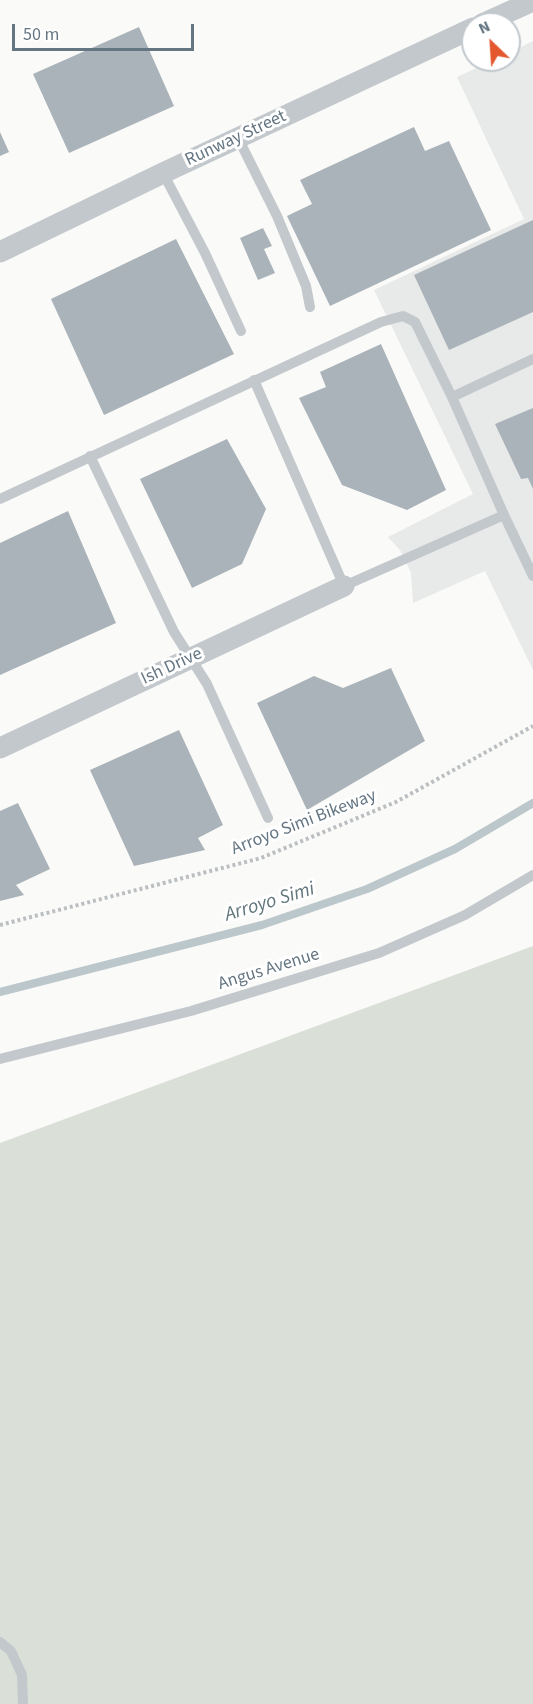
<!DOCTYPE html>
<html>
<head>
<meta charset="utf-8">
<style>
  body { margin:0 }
  #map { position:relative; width:533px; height:1704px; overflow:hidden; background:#fafaf8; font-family:"Source Sans 3",sans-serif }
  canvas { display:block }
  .north { position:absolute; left:461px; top:12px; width:60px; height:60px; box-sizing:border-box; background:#fff; border:2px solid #c1c8cd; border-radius:50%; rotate:335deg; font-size:16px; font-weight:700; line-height:24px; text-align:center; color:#657683 }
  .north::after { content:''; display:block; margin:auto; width:21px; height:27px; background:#e4572e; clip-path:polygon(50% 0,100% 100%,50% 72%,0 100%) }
  .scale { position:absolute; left:12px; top:24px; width:182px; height:27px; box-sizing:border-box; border:3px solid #657683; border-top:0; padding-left:8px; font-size:18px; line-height:21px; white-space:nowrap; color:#657683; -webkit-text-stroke:4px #fff; paint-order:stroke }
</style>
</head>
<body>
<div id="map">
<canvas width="533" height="1704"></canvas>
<div class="north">N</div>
<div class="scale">50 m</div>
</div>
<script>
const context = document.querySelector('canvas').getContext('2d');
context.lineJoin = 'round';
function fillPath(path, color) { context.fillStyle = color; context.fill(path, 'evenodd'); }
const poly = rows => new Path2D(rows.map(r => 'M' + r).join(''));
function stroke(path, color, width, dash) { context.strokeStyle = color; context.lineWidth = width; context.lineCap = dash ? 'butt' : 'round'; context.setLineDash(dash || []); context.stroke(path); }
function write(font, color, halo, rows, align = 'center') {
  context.font = font + ' "Source Sans 3",sans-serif'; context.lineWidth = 6; context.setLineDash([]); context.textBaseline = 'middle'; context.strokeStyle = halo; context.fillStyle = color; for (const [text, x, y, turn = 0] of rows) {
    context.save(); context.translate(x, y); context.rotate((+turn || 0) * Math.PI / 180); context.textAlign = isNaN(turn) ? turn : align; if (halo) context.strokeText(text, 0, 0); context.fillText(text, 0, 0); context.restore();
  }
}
fillPath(poly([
  [533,41,533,670,485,571,413,603,411,573,400,550,388,537,473,494,374,290,524,219,457,77,494,60,509,60,509,53]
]), '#e8e9e9');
fillPath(poly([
  [533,946,533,1704,0,1704,0,1143]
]), '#dadfd7');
stroke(poly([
  [0,992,262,925,367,889,455,849,533,803]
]), '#bbc7cb', 8);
fillPath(poly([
  [139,27,174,106,69,153,33,74],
  [414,127,425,151,449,141,491,230,330,306,287,216,312,204,300,180],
  [0,132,9,152,0,156],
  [533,220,533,312,449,350,414,275],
  [263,228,272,246,264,249,275,273,258,280,240,238],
  [176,239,234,354,104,415,51,299],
  [381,344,446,490,407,510,342,485,299,398,326,387,320,372],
  [533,408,533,489,528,478,521,479,495,424],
  [227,439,266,509,242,564,192,588,140,479],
  [68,511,116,623,0,675,0,543],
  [391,668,425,741,307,810,257,703,314,676,343,688],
  [179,730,223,825,198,838,205,850,134,866,90,770],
  [18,803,50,869,16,885,24,895,0,901,0,811]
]), '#aab3b9');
stroke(poly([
  [0,925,261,858,396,802,533,726]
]), '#bbbfc2', 4, [3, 3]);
stroke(poly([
  [238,138,277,216,306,286,310,307],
  [163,173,205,253,241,331],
  [254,380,344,586,504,515,533,576],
  [90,456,174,632,207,684,268,818],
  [0,499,381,322,403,316,415,322,452,397],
  [504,515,452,397,533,359],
  [0,1059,191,1011,379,953,465,915,533,875],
  [0,1642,11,1651,22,1675,23,1704]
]), '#c3c8cc', 10);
stroke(poly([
  [482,24,533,1],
  [0,252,163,173,473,28],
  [0,748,344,586]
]), '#c3c8cc', 21);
write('18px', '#657683', '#fff', [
  ["Runway Street",236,139,-25],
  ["Ish Drive",172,667,-25],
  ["Arroyo Simi Bikeway",304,823,-21],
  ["Angus Avenue",269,970,-17]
]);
write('italic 20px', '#60757c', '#fff', [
  ["Arroyo Simi",270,903,-17]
]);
</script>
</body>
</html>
